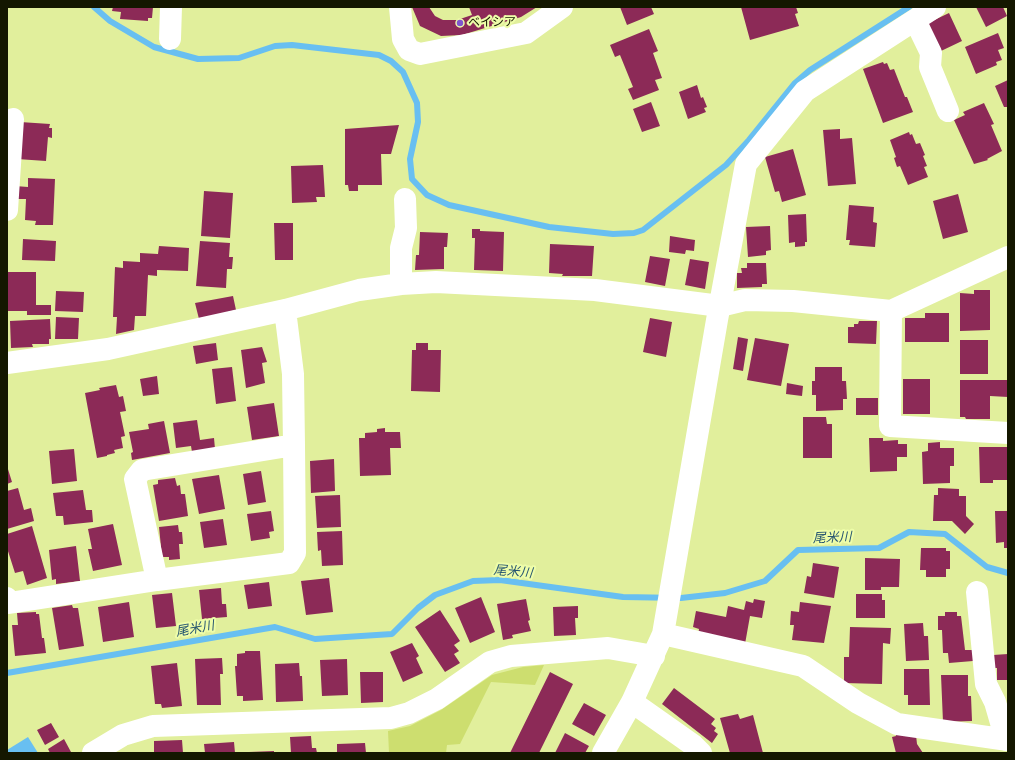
<!DOCTYPE html>
<html>
<head>
<meta charset="utf-8">
<style>
  body { margin:0 }
  #map { position:relative; width:1015px; height:760px; overflow:hidden; background:#e1ef9c; font-family:"Open Sans",sans-serif }
  canvas { display:block }
  .frame { position:absolute; inset:0; border:8px solid #141700; pointer-events:none }
</style>
</head>
<body>
<div id="map">
<canvas width="1015" height="760"></canvas>
<div class="frame"></div>
</div>
<script>
const context = document.querySelector('canvas').getContext('2d');
context.lineJoin = 'round';
function fillPath(path, color) { context.fillStyle = color; context.fill(path, 'evenodd'); }
const poly = rows => new Path2D(rows.map(r => 'M' + r).join(''));
function stroke(path, color, width, dash) { context.strokeStyle = color; context.lineWidth = width; context.lineCap = dash ? 'butt' : 'round'; context.setLineDash(dash || []); context.stroke(path); }
function write(font, color, halo, rows, align = 'center') {
  context.font = font + ' "Open Sans","Noto Sans JP",sans-serif'; context.lineWidth = 4; context.setLineDash([]); context.textBaseline = 'middle'; context.strokeStyle = halo; context.fillStyle = color; for (const [text, x, y, turn = 0] of rows) {
    context.save(); context.translate(x, y); context.rotate((+turn || 0) * Math.PI / 180); context.textAlign = isNaN(turn) ? turn : align; if (halo) context.strokeText(text, 0, 0); context.fillText(text, 0, 0); context.restore();
  }
}
fillPath(poly([
  [544,665,535,685,491,682,460,744,447,745,446,753,389,753,388,731,410,726,441,710,492,675,523,667]
]), '#cdde6f');
fillPath(poly([
  [28,737,38,753,7,753,7,750]
]), '#68bff1');
stroke(poly([
  [94,7,110,21,154,47,198,59,239,58,275,46,292,45,379,55,391,61,403,72,417,103,418,122,410,159,412,179,427,195,449,205,549,227,613,234,634,233,643,230,726,165,749,140,795,83,810,70,909,7],
  [7,673,275,627,315,639,392,634,418,608,435,595,473,581,500,580,623,597,681,598,725,593,765,581,798,550,879,548,909,532,945,534,987,567,1008,573]
]), '#68bff1', 6);
fillPath(poly([
  [113,7,153,7,152,18,148,18,148,21,120,19,121,12,112,11],
  [412,7,429,7,435,16,443,20,457,20,472,15,469,7,537,7,521,17,462,35,441,36,420,26],
  [620,7,651,7,654,14,627,25],
  [741,7,796,7,798,13,795,14,799,26,750,40],
  [976,7,1003,7,1007,16,986,27],
  [949,13,962,41,941,51,928,23],
  [649,29,658,51,653,53,662,78,655,80,659,90,633,100,628,89,633,87,620,55,615,57,610,45],
  [998,33,1004,48,998,50,1002,60,996,62,997,65,976,74,965,47],
  [883,62,884,64,887,63,890,70,894,69,905,97,907,97,913,112,883,123,863,69],
  [1008,80,1008,110,1007,107,1004,107,995,86],
  [697,85,701,98,703,97,707,107,704,108,706,112,688,119,679,92],
  [651,102,660,126,642,132,633,109],
  [984,103,994,124,991,125,1002,151,987,159,988,160,974,164,954,120,965,115,963,112],
  [20,122,50,124,49,128,52,128,52,138,48,137,46,161,17,159],
  [399,125,391,154,381,154,382,185,358,185,358,191,349,191,348,185,345,185,345,129],
  [840,129,840,139,852,138,856,184,828,186,823,130],
  [909,132,910,135,912,134,916,144,920,143,925,155,923,156,927,166,924,167,928,177,908,185,900,166,897,167,894,158,896,157,890,140],
  [793,149,806,195,782,202,779,191,775,192,765,157],
  [323,165,325,197,316,197,317,202,292,203,291,166],
  [28,178,55,179,53,225,35,225,36,221,25,220,26,199,15,199,15,186,28,187],
  [204,191,233,193,230,238,201,236],
  [958,194,968,232,943,239,933,201],
  [849,205,874,207,873,222,877,223,875,247,849,245,850,240,846,240],
  [806,214,807,242,805,242,805,246,795,247,795,242,789,243,788,215],
  [274,223,293,223,293,260,275,260],
  [770,226,771,250,766,251,766,255,748,257,746,227],
  [472,229,480,229,480,231,504,232,503,271,474,270,475,238,472,238],
  [420,232,448,233,447,247,444,247,444,269,415,270,416,255,419,255],
  [670,236,695,240,694,251,686,250,685,254,669,252],
  [23,239,56,241,55,261,22,260],
  [200,241,230,243,229,257,233,257,232,269,227,269,226,288,196,286],
  [550,244,594,246,592,276,562,276,563,274,549,273],
  [159,246,189,248,188,271,157,270,157,276,148,275,146,316,135,316,134,330,116,334,117,317,113,317,115,267,123,268,123,261,140,262,140,253,158,254],
  [650,256,670,259,665,286,645,282],
  [690,259,709,262,705,289,685,285],
  [747,263,766,263,767,284,762,284,762,287,737,288,737,273,742,273,741,268,747,268],
  [8,272,36,272,36,305,51,305,51,315,27,315,27,311,8,311],
  [974,290,990,290,990,330,960,331,960,293,974,294],
  [56,291,84,292,83,312,55,311],
  [233,296,236,310,199,319,195,303],
  [925,313,949,313,949,342,905,342,905,318,925,318],
  [56,317,79,318,78,339,55,339],
  [650,318,672,322,666,357,643,352],
  [50,319,51,339,49,339,49,344,32,344,33,347,11,348,10,321],
  [859,321,877,321,876,344,848,343,848,327,854,327,854,324,858,324],
  [738,337,748,339,743,371,733,369],
  [755,338,789,344,781,386,747,380],
  [960,340,988,340,988,374,960,374],
  [216,343,218,360,196,364,193,346],
  [416,343,428,343,428,350,441,350,440,392,411,391,412,350,416,350],
  [262,347,267,362,262,363,265,383,246,388,241,350],
  [232,367,236,401,216,404,212,369],
  [815,367,842,367,842,381,846,381,847,399,843,399,843,410,816,411,816,395,812,395,812,381,815,381],
  [157,376,159,394,143,396,140,379],
  [903,379,930,379,930,414,903,414],
  [960,380,1008,380,1008,397,990,396,990,419,966,419,965,417,960,417],
  [787,383,803,386,802,396,786,394],
  [116,385,119,397,123,396,126,411,120,412,125,436,121,437,123,448,114,450,115,453,107,455,107,456,97,458,85,393,100,390,99,388],
  [856,398,878,398,878,415,856,415],
  [274,403,279,436,252,440,247,407],
  [803,417,826,417,827,424,832,424,832,458,803,458],
  [197,420,200,440,214,438,215,449,192,452,191,446,176,448,173,423],
  [164,421,170,453,132,460,131,453,133,452,129,432,149,429,148,424],
  [385,428,385,432,400,432,401,448,390,448,391,475,360,476,359,438,365,438,365,433,377,432,377,429],
  [869,438,883,438,883,441,898,440,898,444,907,444,907,457,897,457,897,471,870,472],
  [940,442,940,448,954,448,954,466,950,466,950,483,923,484,922,452,928,451,928,443],
  [979,447,1008,447,1008,480,993,480,993,483,980,483],
  [74,449,77,481,52,484,49,451],
  [334,459,335,491,311,493,310,461],
  [7,466,12,482,7,484],
  [261,471,266,502,248,505,243,474],
  [219,475,225,509,199,514,192,479],
  [175,478,177,486,180,485,181,494,185,494,188,516,159,521,153,485,158,484,158,480],
  [18,488,24,510,31,508,34,521,7,529,7,491],
  [938,488,959,489,959,496,966,496,966,516,974,524,965,534,952,521,933,521,934,495,938,495],
  [83,490,86,510,92,510,93,522,64,525,63,516,56,516,53,493],
  [340,495,341,527,317,528,315,496],
  [271,511,274,531,269,532,270,538,251,541,247,514],
  [995,511,1008,511,1008,548,1004,548,1004,542,996,543],
  [223,519,227,545,204,548,200,522],
  [113,524,122,565,93,571,88,549,92,549,88,529],
  [178,525,179,532,182,532,183,544,179,544,180,559,169,560,169,557,162,557,159,527],
  [32,526,47,578,27,585,23,571,15,573,7,548,7,534],
  [342,531,343,565,322,566,321,550,318,551,317,532],
  [76,546,80,581,56,584,56,579,52,580,49,550],
  [921,548,946,548,946,551,950,551,950,569,946,569,946,577,926,577,926,570,920,570],
  [865,558,900,559,899,587,881,587,881,590,865,590],
  [813,563,839,567,834,598,804,593,807,576,811,577],
  [329,578,333,612,306,615,301,581],
  [269,582,272,606,248,609,244,585],
  [221,588,222,604,226,604,227,617,202,619,199,590],
  [172,593,176,626,156,628,152,595],
  [856,594,882,594,882,600,885,600,885,618,856,618],
  [481,597,495,632,470,643,455,608],
  [526,599,530,620,528,621,531,631,512,635,513,638,503,640,497,604],
  [754,599,765,601,762,618,750,616,745,644,698,635,699,629,693,627,696,611,726,617,728,606,744,610,746,601,753,603],
  [129,602,134,637,103,642,98,607],
  [800,602,831,606,824,643,792,640,794,625,790,625,791,611,799,612],
  [72,605,73,608,78,608,84,646,59,650,52,608],
  [578,606,578,618,575,618,576,635,554,636,553,607],
  [440,610,460,641,454,645,459,651,454,654,460,663,445,672,415,627],
  [36,612,36,614,39,614,42,638,44,638,46,653,15,656,12,625,18,625,17,613],
  [945,612,957,612,957,616,961,616,965,650,973,650,973,661,949,663,948,653,943,653,942,630,938,630,938,616,945,616],
  [923,623,924,636,928,636,929,660,906,661,904,624],
  [850,627,891,628,890,644,883,643,882,684,844,683,844,657,849,657],
  [412,643,419,656,416,658,423,673,403,682,390,652],
  [245,651,260,651,263,700,243,701,243,696,237,696,235,666,237,666,237,654,245,653],
  [1008,654,1008,680,997,680,997,668,994,668,993,655],
  [222,658,223,674,220,674,221,705,197,705,195,659],
  [347,659,348,695,322,696,320,660],
  [177,663,182,706,162,708,161,704,155,704,151,666],
  [299,663,300,676,302,676,303,701,276,702,275,664],
  [904,669,929,669,930,705,908,705,908,695,904,695],
  [360,672,383,672,383,702,361,703],
  [550,672,573,684,539,753,510,753],
  [941,675,968,675,968,696,971,696,972,721,943,722],
  [674,688,715,719,711,724,716,728,714,731,718,734,712,743,662,704],
  [584,703,606,715,594,736,572,724],
  [738,714,740,719,753,715,763,753,730,753,720,718],
  [51,723,59,737,45,745,37,730],
  [895,730,916,735,917,744,923,753,896,753,892,737,896,736],
  [565,733,589,746,585,753,555,753],
  [311,736,312,748,316,748,317,753,291,753,290,737],
  [64,739,71,752,50,753,48,749],
  [182,740,183,753,154,753,154,741],
  [234,742,235,753,205,753,204,744],
  [365,743,366,753,337,753,337,744],
  [274,751,274,753,249,753,249,752]
]), '#8c2a57');
stroke(poly([
  [400,7,403,39,409,50,420,54,526,33,562,7],
  [915,20,931,53,930,67,948,111],
  [170,39,171,7],
  [7,210,13,119],
  [401,284,401,248,406,228,405,199],
  [891,311,890,426,1008,433],
  [7,363,108,349,285,310,359,290,401,284,436,282,595,290,720,306,745,300,793,301,891,311,1008,257],
  [157,580,135,479,142,470,294,445],
  [977,592,986,684,995,702,1006,740],
  [7,598,9,603,157,580,289,563,295,553,294,445,293,374,285,310],
  [663,634,803,666,858,703,897,724,1008,740],
  [632,702,693,745,701,753],
  [93,753,123,735,153,726,391,718,409,713,437,699,490,662,511,656,608,648,654,656],
  [603,753,632,702,663,634,717,320,746,164,805,91,935,7]
]), '#fff', 22);
for (const [x, y, r, color] of [
  [460,23,4,"#7f55ce"]
]) { const dot = new Path2D(); dot.arc(x, y, r, 0, 2 * Math.PI); context.fillStyle = color; context.fill(dot); stroke(dot, '#eefda9', 1.5); }
write('12px', '#141700', '#eefda9', [
  ["ベイシア",468,23]
], 'left');
write('italic 13px', '#265570', '#eefda9', [
  ["尾米川",832,538,-2],
  ["尾米川",513,572,5],
  ["尾米川",195,629,-10]
]);
</script>
</body>
</html>
